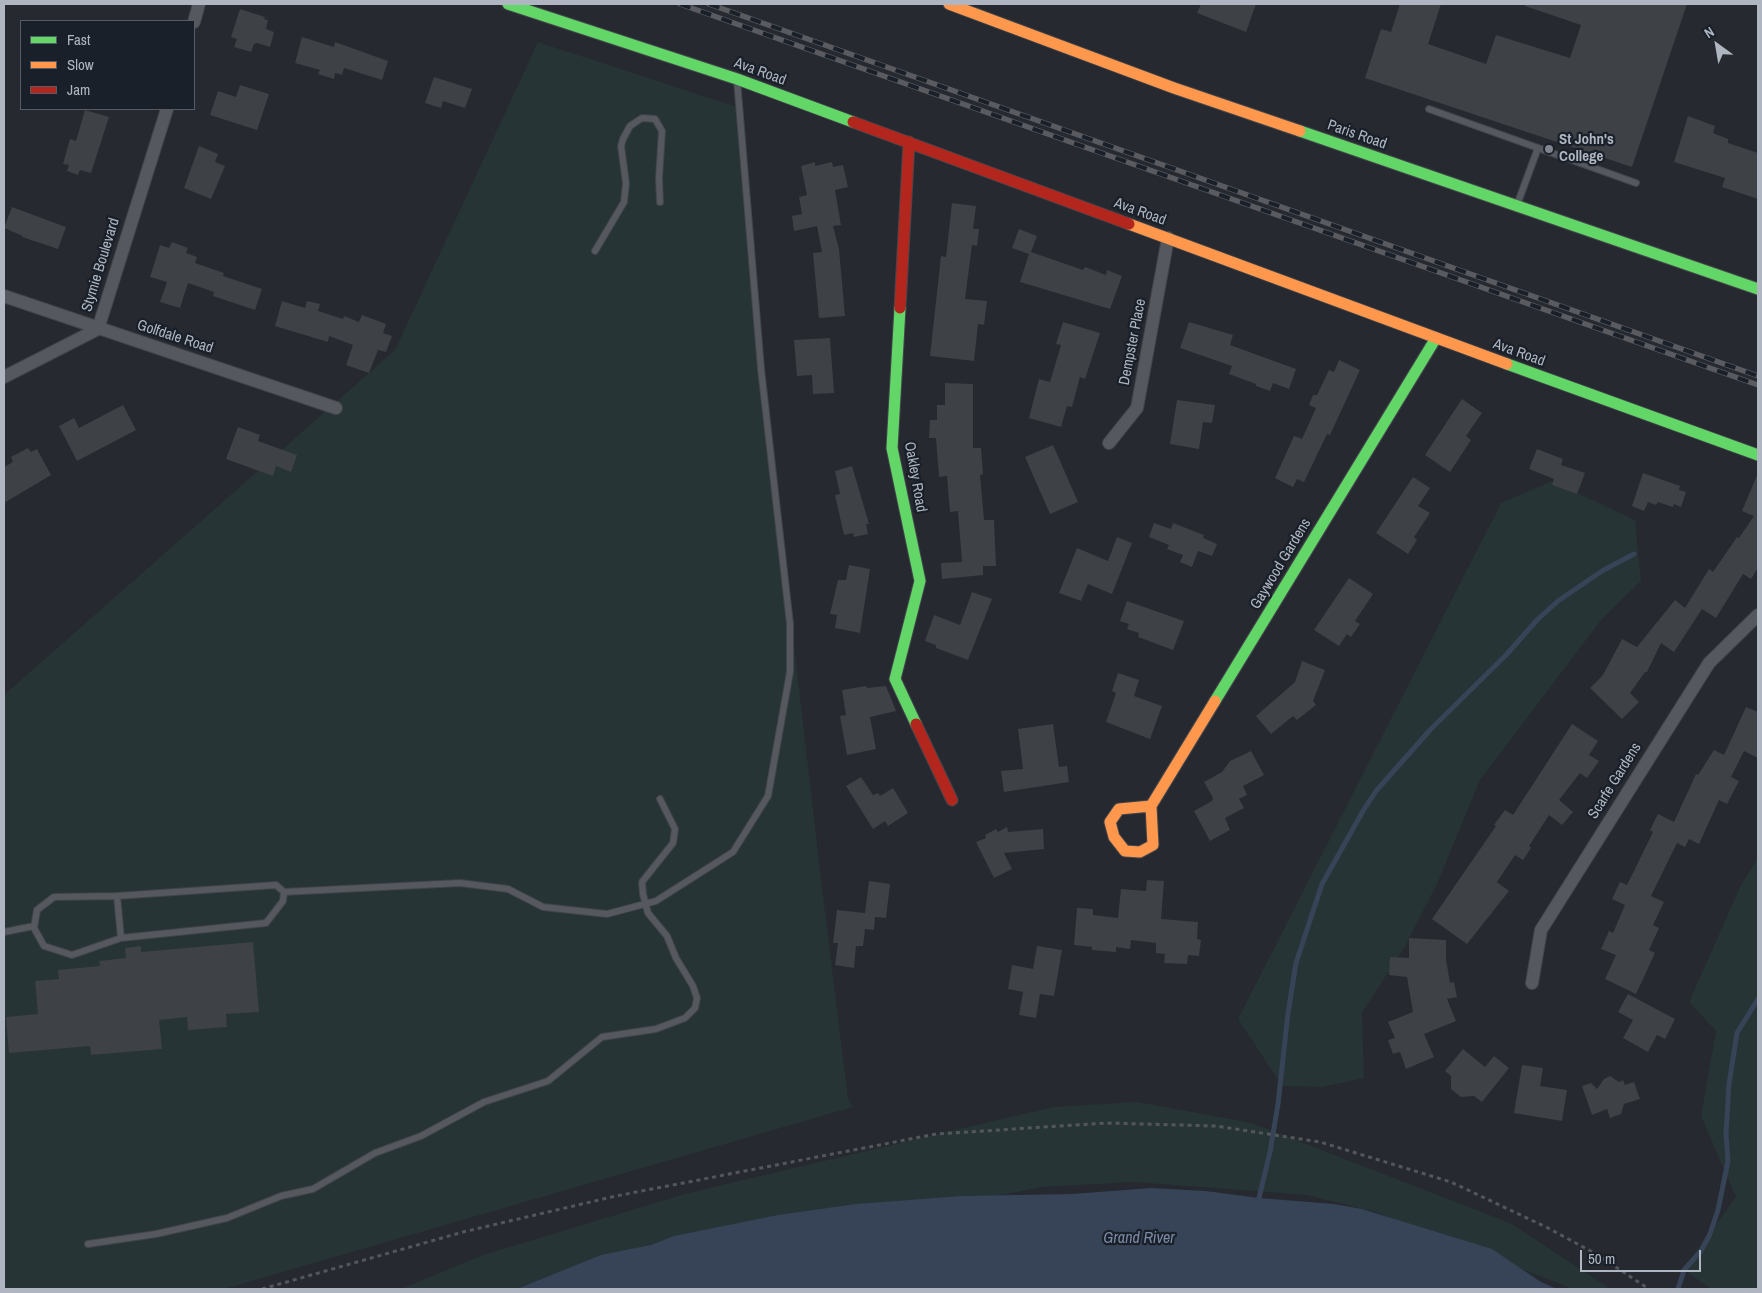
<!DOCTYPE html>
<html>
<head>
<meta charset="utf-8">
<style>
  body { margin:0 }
  #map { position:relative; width:1762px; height:1293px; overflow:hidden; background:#26292f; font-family:"Archivo Narrow",sans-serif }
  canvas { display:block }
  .frame { position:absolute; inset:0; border:5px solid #afb5c1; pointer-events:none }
  .legend { position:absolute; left:20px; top:20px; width:175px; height:90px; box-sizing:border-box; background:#1a2029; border:1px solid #565c66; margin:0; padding:6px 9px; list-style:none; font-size:15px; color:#afb5c1 }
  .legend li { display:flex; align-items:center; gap:10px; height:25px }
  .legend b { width:25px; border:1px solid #565c66 }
  .north { position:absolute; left:1692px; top:20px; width:50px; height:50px; -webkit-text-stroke:4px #1a2029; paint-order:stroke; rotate:328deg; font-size:14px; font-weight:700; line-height:20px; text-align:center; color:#afb5c1 }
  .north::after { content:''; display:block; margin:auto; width:18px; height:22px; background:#afb5c1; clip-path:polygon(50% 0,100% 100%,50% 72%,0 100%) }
  .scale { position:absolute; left:1580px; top:1250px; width:121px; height:22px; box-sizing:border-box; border:2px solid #afb5c1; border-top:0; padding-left:6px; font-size:15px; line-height:18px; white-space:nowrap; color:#afb5c1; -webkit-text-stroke:4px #1a2029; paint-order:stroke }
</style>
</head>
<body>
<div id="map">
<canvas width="1762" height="1293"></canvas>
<div class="frame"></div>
<ul class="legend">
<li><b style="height:6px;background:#63d668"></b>Fast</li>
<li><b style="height:6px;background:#ff974d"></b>Slow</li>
<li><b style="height:6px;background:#b3261e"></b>Jam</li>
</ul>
<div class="north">N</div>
<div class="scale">50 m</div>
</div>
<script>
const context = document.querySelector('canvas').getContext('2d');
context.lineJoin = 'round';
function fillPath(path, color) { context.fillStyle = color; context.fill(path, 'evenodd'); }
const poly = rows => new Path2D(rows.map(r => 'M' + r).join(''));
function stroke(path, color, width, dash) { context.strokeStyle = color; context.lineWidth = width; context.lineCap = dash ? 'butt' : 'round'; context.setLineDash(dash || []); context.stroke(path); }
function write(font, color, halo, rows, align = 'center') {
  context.font = font + ' "Archivo Narrow",sans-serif'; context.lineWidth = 4.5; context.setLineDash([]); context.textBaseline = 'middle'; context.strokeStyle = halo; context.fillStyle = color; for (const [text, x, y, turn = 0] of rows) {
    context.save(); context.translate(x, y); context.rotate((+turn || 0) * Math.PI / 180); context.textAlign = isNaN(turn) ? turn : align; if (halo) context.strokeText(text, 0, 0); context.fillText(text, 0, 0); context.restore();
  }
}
fillPath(poly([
  [538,42,737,107,762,368,821,879,848,1099,853,1107,224,1289,4,1289,4,695,395,350],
  [1552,481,1635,520,1641,581,1602,619,1480,780,1437,884,1404,948,1362,1013,1364,1078,1322,1087,1282,1086,1238,1019,1501,503],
  [1758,858,1758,1289,1711,1289,1683,1269,1736,1197,1701,1116,1716,1031,1689,1002,1741,885],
  [1138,1102,1252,1123,1510,1223,1611,1289,1573,1289,1375,1212,1307,1195,1133,1182,1042,1187,785,1237,538,1289,401,1289,483,1255,688,1193,1053,1107]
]), '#263436');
fillPath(poly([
  [1151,1188,1206,1191,1259,1198,1334,1204,1362,1209,1492,1249,1541,1282,1557,1289,517,1289,601,1255,651,1245,674,1236,778,1215,856,1204,962,1196,1072,1194]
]), '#374357');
stroke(poly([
  [1259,1198,1270,1152,1278,1104,1288,1013,1296,963,1322,884,1363,811,1376,791,1430,730,1506,655,1538,619,1558,601,1602,571,1634,554],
  [1678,1289,1684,1270,1701,1251,1710,1234,1718,1210,1728,1161,1726,1134,1729,1084,1737,1033,1758,999]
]), '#374357', 5);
fillPath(poly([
  [1201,4,1256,4,1246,32,1197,13],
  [1400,4,1441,4,1428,44,1486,64,1496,35,1570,58,1581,25,1525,6,1525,4,1687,4,1632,167,1365,78,1381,29,1391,32],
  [240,9,265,17,264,19,268,20,266,29,274,32,270,47,257,43,254,44,251,52,234,47,237,39,231,37],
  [302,37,334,47,335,42,388,61,382,80,344,68,342,75,335,73,334,79,318,74,320,70,295,63],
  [434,77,472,89,465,108,443,101,441,108,425,103],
  [240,85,269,94,257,130,210,115,218,91,236,97],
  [85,110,109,117,91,173,80,170,78,175,67,171,69,165,63,164,70,139,76,141],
  [1688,116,1715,126,1713,133,1728,139,1728,143,1758,153,1758,199,1722,187,1725,178,1674,162],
  [199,146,218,154,215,162,225,166,211,199,184,188],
  [815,162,815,166,832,162,833,167,843,165,848,187,835,190,841,225,833,226,839,249,845,316,819,318,813,253,822,252,817,226,794,231,792,216,802,214,799,197,807,195,801,166],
  [952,203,976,206,973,229,979,229,977,246,972,245,965,299,987,301,984,325,978,324,974,361,930,356,941,256,946,257],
  [12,207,66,227,58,249,22,237,23,236,4,228],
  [1019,229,1037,236,1031,252,1083,270,1085,267,1106,275,1107,270,1122,276,1110,309,1020,282,1029,254,1012,248],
  [172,242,188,248,186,253,197,257,195,263,224,273,223,276,262,289,255,310,213,296,214,292,188,283,180,308,160,302,167,282,150,277,160,245,169,248],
  [282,301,305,308,307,301,320,304,318,311,343,319,344,316,359,322,362,315,386,324,383,333,392,336,386,352,378,350,369,373,346,365,353,345,329,336,328,342,275,326],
  [1063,322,1100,333,1085,379,1080,377,1072,407,1067,406,1061,427,1029,418,1039,379,1050,382,1061,345,1056,344],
  [1189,322,1233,335,1230,345,1296,369,1289,389,1273,383,1270,391,1256,386,1256,384,1229,374,1232,366,1180,348],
  [830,338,834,393,813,394,812,375,797,376,794,340],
  [1339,360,1360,370,1330,435,1327,434,1304,482,1297,479,1293,487,1275,478,1294,436,1302,439,1316,408,1309,405,1313,395,1317,395,1329,370,1334,372],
  [945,383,973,384,973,448,981,448,983,474,980,475,984,520,994,520,996,566,983,566,983,575,942,579,941,563,962,562,958,511,950,512,947,476,939,477,936,438,929,438,930,420,937,420,937,405,945,405],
  [1462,399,1482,413,1466,436,1471,440,1450,472,1425,455],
  [1177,400,1215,405,1212,423,1203,422,1199,449,1170,444],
  [123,405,136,430,77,461,59,426,74,418,79,428],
  [238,427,260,435,258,441,297,455,291,472,276,466,273,476,226,459],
  [1053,445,1078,502,1050,514,1025,457],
  [28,448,31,452,37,449,51,475,4,503,4,467,13,462,11,457],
  [1537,449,1563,459,1561,465,1585,473,1577,494,1552,485,1554,479,1529,469],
  [852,466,869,524,866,524,868,534,854,537,853,533,844,535,835,495,840,494,835,471],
  [1643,473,1680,486,1679,490,1686,492,1681,507,1674,504,1673,507,1658,502,1656,505,1648,502,1644,511,1632,506],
  [1758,473,1758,568,1751,579,1743,574,1716,618,1702,609,1674,652,1661,643,1647,672,1645,672,1630,693,1639,702,1622,719,1590,688,1603,675,1622,639,1637,647,1675,600,1685,608,1709,569,1713,572,1737,537,1739,538,1754,516,1742,511],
  [1413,477,1430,488,1418,506,1430,513,1414,537,1417,540,1408,554,1376,533],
  [1154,523,1171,529,1173,523,1204,535,1203,538,1217,544,1212,556,1198,551,1192,567,1180,562,1183,555,1167,549,1169,545,1149,537],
  [1117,537,1132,543,1112,594,1088,584,1081,601,1059,593,1077,548,1108,561],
  [849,565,870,569,860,633,835,628,837,615,830,614,838,580,846,580],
  [1349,578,1373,594,1355,621,1360,624,1351,637,1347,634,1339,646,1314,630],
  [972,592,992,599,968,660,936,648,936,645,925,641,934,615,960,625],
  [1127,601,1184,621,1173,650,1138,637,1139,633,1127,629,1129,624,1120,621],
  [1302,661,1325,670,1313,701,1316,705,1297,720,1293,716,1271,734,1256,716,1295,682],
  [1118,673,1139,680,1134,696,1162,706,1150,739,1106,722,1116,693,1112,691],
  [866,686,867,688,886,686,896,711,870,717,876,749,847,755,840,716,846,715,842,690],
  [1746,707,1758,712,1758,758,1744,751,1731,777,1739,781,1727,804,1719,800,1699,844,1689,839,1685,847,1677,843,1651,896,1664,902,1653,925,1659,928,1649,950,1655,953,1636,994,1605,979,1616,955,1601,949,1609,931,1613,933,1625,905,1612,899,1620,882,1627,885,1653,832,1650,830,1658,814,1674,822,1696,774,1698,775,1714,750,1724,755],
  [1053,724,1059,767,1067,766,1069,782,1004,792,1001,771,1023,769,1018,729],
  [1572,724,1598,741,1589,755,1599,761,1587,778,1580,773,1559,800,1573,812,1562,825,1549,815,1529,846,1531,848,1523,860,1515,855,1497,882,1509,891,1467,944,1432,919,1496,826,1494,825,1505,810,1513,815],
  [1251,751,1264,775,1243,786,1247,795,1239,799,1244,808,1225,818,1230,830,1210,841,1194,811,1212,801,1213,798,1204,782,1222,772,1230,761],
  [861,777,873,795,878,793,880,796,893,788,908,813,888,826,885,821,873,829,846,786],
  [1007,827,1008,832,1043,829,1044,849,1004,853,1012,869,994,878,976,842,986,838,985,835,996,829,998,832],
  [1147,880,1164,881,1161,919,1198,922,1197,939,1201,940,1199,956,1188,955,1187,964,1164,963,1165,954,1156,953,1156,943,1131,940,1130,949,1116,947,1116,952,1092,950,1092,947,1074,945,1077,908,1093,909,1093,915,1118,918,1121,889,1146,891],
  [869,881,890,884,886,918,875,917,874,930,865,929,863,946,856,946,854,968,835,965,838,943,833,943,837,910,865,913],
  [1409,938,1446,940,1446,959,1450,983,1454,982,1457,997,1447,999,1456,1021,1424,1034,1434,1057,1406,1069,1400,1052,1393,1054,1388,1040,1395,1038,1388,1022,1413,1012,1407,977,1389,975,1390,957,1409,958],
  [253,942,259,1012,226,1014,227,1027,188,1030,187,1017,159,1020,162,1049,91,1055,90,1046,9,1053,6,1017,38,1014,35,981,59,979,58,970,100,966,99,961,126,958,125,948,141,946,141,952],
  [1037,946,1062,950,1054,996,1040,994,1036,1018,1019,1015,1023,992,1008,989,1012,965,1033,969],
  [1628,994,1675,1019,1665,1039,1657,1035,1648,1052,1623,1038,1633,1020,1618,1012],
  [1463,1049,1485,1067,1494,1056,1509,1068,1482,1102,1474,1096,1461,1097,1451,1089,1451,1076,1445,1071],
  [1522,1065,1543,1068,1540,1086,1567,1090,1562,1121,1514,1113],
  [1610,1076,1619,1082,1623,1080,1625,1085,1634,1082,1640,1099,1624,1104,1621,1114,1610,1118,1607,1109,1592,1115,1582,1086,1591,1083,1597,1089,1604,1079]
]), '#3e4146');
const lane = poly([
  [1429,109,1636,183],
  [1517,205,1538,148],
  [595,251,624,202,626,183,621,146,623,139,630,126,642,118,655,119,662,131,659,178,660,202],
  [284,892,283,901,266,923,121,938,117,896,276,885,284,892,460,883,508,889,543,907,607,914,656,901,733,852,768,796,790,672,790,624,761,369,737,80],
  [117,896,54,897,37,910,34,928,44,946,72,955,121,938],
  [4,932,34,926],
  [88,1244,156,1234,227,1218,281,1196,313,1189,375,1153,421,1136,484,1102,548,1081,602,1037,656,1029,685,1018,695,1008,697,998,693,986,676,958,667,936,648,913,643,894,642,882,673,843,675,829,660,799]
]);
const street = poly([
  [194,22,199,4],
  [4,296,336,408],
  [4,377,98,329,167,109],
  [1109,443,1137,408,1168,238],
  [1532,983,1541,930,1709,663,1758,615]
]);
const fast = poly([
  [508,4,737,79,853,122],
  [1300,131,1758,289],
  [900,308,892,448,920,581,895,679,916,724],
  [1507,364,1758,455],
  [1215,701,1436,338]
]);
const slow = poly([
  [949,4,1174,88,1300,131],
  [1129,224,1507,364],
  [1151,806,1119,809,1110,822,1114,837,1125,851,1140,852,1153,845,1151,806,1215,701]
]);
const jam = poly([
  [853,122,1129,224],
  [900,308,909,142],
  [916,724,952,800]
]);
stroke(lane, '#414449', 8);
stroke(street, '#414449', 14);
stroke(fast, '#43464c', 13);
stroke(slow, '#43464c', 13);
stroke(jam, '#43464c', 13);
stroke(poly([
  [262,1289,463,1232,616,1196,936,1134,1107,1123,1216,1126,1320,1142,1451,1182,1548,1228,1596,1254,1649,1289]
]), '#53575b', 3, [4, 4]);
stroke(lane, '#55585e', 6);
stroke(street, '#55585e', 12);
stroke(fast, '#63d668', 11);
stroke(slow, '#ff974d', 11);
stroke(jam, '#b3261e', 11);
const rail = poly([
  [680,4,1758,385],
  [709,4,1758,376]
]);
stroke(rail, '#595b61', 5.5);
stroke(rail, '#1a2029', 4, [11]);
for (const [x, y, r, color] of [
  [1549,149,5,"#7f848e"]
]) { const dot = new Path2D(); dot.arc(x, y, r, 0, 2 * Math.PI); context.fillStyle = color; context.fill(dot); stroke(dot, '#1a2029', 2); }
write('15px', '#afb5c1', '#1a2029', [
  ["Ava Road",760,72,20],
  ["Paris Road",1357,135,19],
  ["Ava Road",1140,212,20],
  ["Stymie Boulevard",101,265,-73],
  ["Golfdale Road",175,337,18],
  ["Dempster Place",1133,342,-79],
  ["Ava Road",1519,353,20],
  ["Oakley Road",915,477,80],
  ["Gaywood Gardens",1281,564,-59],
  ["Scarfe Gardens",1615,781,-58]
]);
write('bold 15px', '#afb5c1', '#1a2029', [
  ["St John's",1559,140],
  ["College",1559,157]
], 'left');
write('italic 16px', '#7b8ba6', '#1a2029', [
  ["Grand River",1139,1239]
]);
</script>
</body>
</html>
